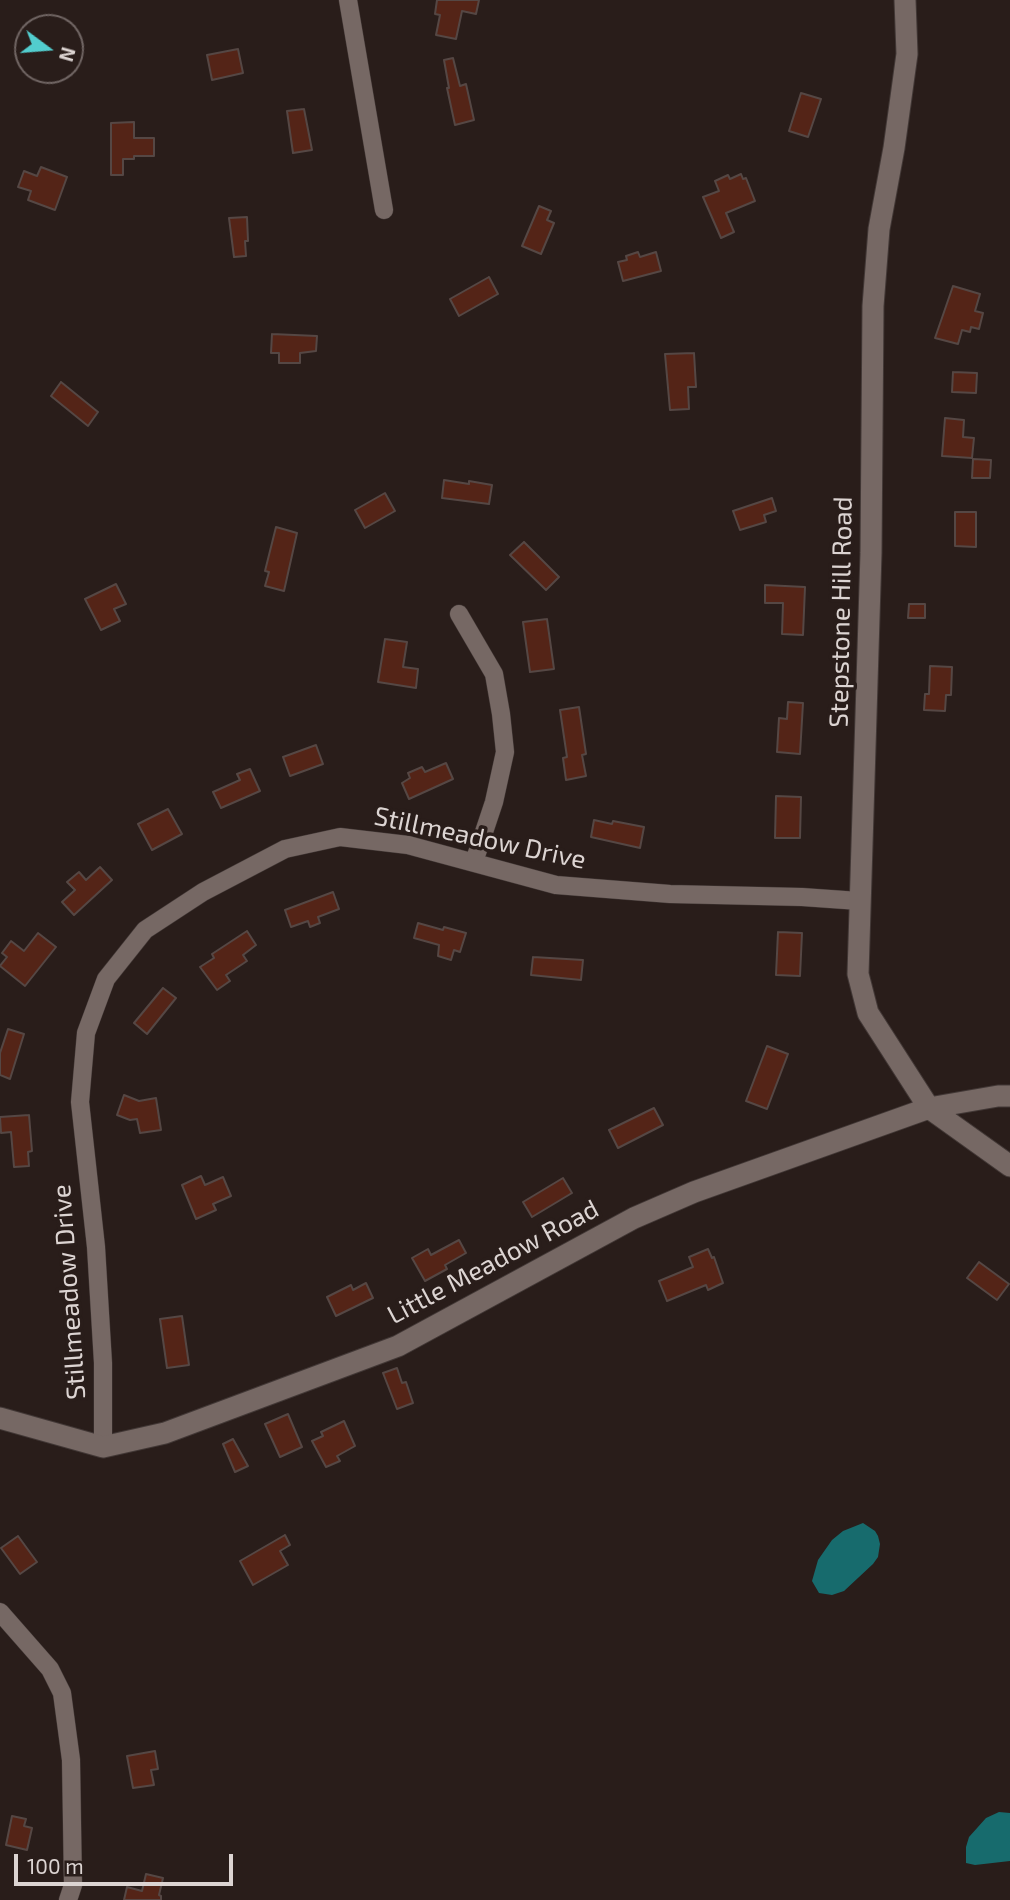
<!DOCTYPE html>
<html>
<head>
<meta charset="utf-8">
<style>
  body { margin:0 }
  #map { position:relative; width:1010px; height:1900px; overflow:hidden; background:#291d1a; font-family:"Exo 2",sans-serif }
  canvas { display:block }
  .north { position:absolute; left:14px; top:14px; width:70px; height:70px; box-sizing:border-box; background:#291d1a; border:2px solid #716664; border-radius:50%; rotate:106deg; font-size:19px; font-weight:700; line-height:28px; text-align:center; color:#dcd4d2 }
  .north::after { content:''; display:block; margin:auto; width:24px; height:32px; background:#52cdce; clip-path:polygon(50% 0,100% 100%,50% 72%,0 100%) }
  .scale { position:absolute; left:14px; top:1854px; width:219px; height:32px; box-sizing:border-box; border:4px solid #dcd4d2; border-top:0; padding-left:9px; font-size:21px; line-height:24px; white-space:nowrap; color:#dcd4d2; -webkit-text-stroke:5px #291d1a; paint-order:stroke }
</style>
</head>
<body>
<div id="map">
<canvas width="1010" height="1900"></canvas>
<div class="north">N</div>
<div class="scale">100 m</div>
</div>
<script>
const context = document.querySelector('canvas').getContext('2d');
context.lineJoin = 'round';
function fillPath(path, color) { context.fillStyle = color; context.fill(path, 'evenodd'); }
const poly = rows => new Path2D(rows.map(r => 'M' + r).join(''));
function stroke(path, color, width, dash) { context.strokeStyle = color; context.lineWidth = width; context.lineCap = dash ? 'butt' : 'round'; context.setLineDash(dash || []); context.stroke(path); }
function write(font, color, halo, rows, align = 'center') {
  context.font = font + ' "Exo 2",sans-serif'; context.lineWidth = 7; context.setLineDash([]); context.textBaseline = 'middle'; context.strokeStyle = halo; context.fillStyle = color; for (const [text, x, y, turn = 0] of rows) {
    context.save(); context.translate(x, y); context.rotate((+turn || 0) * Math.PI / 180); context.textAlign = isNaN(turn) ? turn : align; if (halo) context.strokeText(text, 0, 0); context.fillText(text, 0, 0); context.restore();
  }
}
fillPath(poly([
  [863,1523,875,1531,878,1536,880,1544,878,1557,873,1564,844,1591,832,1595,819,1593,812,1581,818,1560,832,1540,843,1531],
  [999,1812,1010,1813,1010,1861,975,1865,966,1863,966,1847,969,1837,986,1818]
]), '#176b6d');
const building = poly([
  [437,0,479,0,476,14,462,11,456,39,436,35,440,15,435,14,437,0],
  [238,49,243,73,212,80,207,55,238,49],
  [453,58,460,86,466,84,474,120,455,125,447,88,449,88,444,60,453,58],
  [801,93,821,99,808,137,789,131,801,93],
  [304,109,312,150,293,153,287,111,304,109],
  [134,122,134,138,154,138,154,156,134,156,134,159,123,159,123,175,111,175,111,123,134,122],
  [41,167,67,177,55,210,28,200,31,191,18,187,24,171,37,176,41,167],
  [741,174,743,179,746,178,755,201,726,213,734,232,721,238,703,197,719,191,715,181,728,175,730,179,741,174],
  [539,206,551,211,547,220,554,223,541,254,522,246,539,206],
  [247,217,248,241,245,241,246,256,234,257,229,218,247,217],
  [638,252,640,257,656,252,661,271,623,281,618,262,627,260,626,256,638,252],
  [489,277,498,294,459,316,450,299,489,277],
  [953,286,980,294,975,311,983,313,979,329,971,327,970,332,962,330,958,344,935,338,953,286],
  [272,334,317,336,316,351,300,353,300,363,279,363,279,353,271,353,272,334],
  [694,353,696,387,688,387,689,409,670,410,665,354,694,353],
  [953,372,977,373,976,393,952,392,953,372],
  [61,382,98,412,88,426,51,396,61,382],
  [945,418,964,420,963,437,974,438,972,458,942,456,945,418],
  [973,459,991,460,990,478,972,478,973,459],
  [444,480,469,484,469,481,492,485,489,504,442,498,444,480],
  [385,493,395,511,365,528,355,510,385,493],
  [772,498,776,511,764,515,766,522,740,530,733,511,772,498],
  [955,512,976,512,976,547,955,546,955,512],
  [276,527,297,533,284,591,265,586,269,572,265,571,276,527],
  [524,542,559,577,546,590,510,555,524,542],
  [116,584,126,604,114,609,120,621,101,630,85,599,116,584],
  [765,585,805,587,803,635,782,634,783,603,765,603,765,585],
  [909,604,925,604,925,618,908,618,909,604],
  [547,619,554,669,530,672,523,622,547,619],
  [385,639,407,642,403,667,418,669,416,688,378,682,385,639],
  [930,666,952,667,951,695,946,695,945,711,924,710,925,694,929,694,930,666],
  [788,702,803,703,800,754,777,752,779,718,787,719,788,702],
  [579,707,586,754,582,755,586,776,566,780,563,758,567,757,560,710,579,707],
  [316,745,323,764,290,776,283,757,316,745],
  [446,763,453,779,409,799,402,783,410,778,408,773,422,767,425,772,446,763],
  [250,769,260,791,221,808,213,792,240,780,237,774,250,769],
  [776,796,801,797,800,838,775,838,776,796],
  [168,809,182,834,152,850,138,824,168,809],
  [594,820,612,824,613,821,644,827,640,848,591,837,594,820],
  [100,867,112,880,74,915,62,902,75,890,67,882,79,872,86,880,100,867],
  [333,892,339,909,318,917,320,923,310,927,308,921,291,927,285,910,333,892],
  [418,923,443,930,444,927,466,933,460,952,454,950,451,960,438,956,439,945,414,938,418,923],
  [247,931,256,945,243,955,247,961,226,975,230,981,217,990,200,967,214,958,212,954,247,931],
  [778,932,802,933,800,976,776,975,778,932],
  [38,933,56,947,25,986,0,966,7,957,2,953,11,941,24,951,38,933],
  [533,957,583,960,581,980,531,975,533,957],
  [163,988,176,998,147,1034,134,1023,163,988],
  [8,1029,24,1034,10,1079,0,1075,0,1053,8,1029],
  [767,1046,788,1054,767,1109,746,1101,767,1046],
  [124,1095,139,1101,156,1098,161,1130,140,1133,137,1119,130,1120,117,1115,124,1095],
  [654,1108,663,1125,618,1148,609,1130,654,1108],
  [29,1115,32,1151,28,1152,29,1166,14,1167,11,1132,1,1133,0,1117,29,1115],
  [201,1176,205,1185,223,1177,231,1196,213,1204,216,1210,196,1219,182,1185,201,1176],
  [563,1178,572,1193,532,1217,523,1202,563,1178],
  [459,1240,466,1253,445,1265,447,1269,425,1281,412,1258,428,1249,431,1255,459,1240],
  [708,1249,712,1258,714,1257,723,1283,708,1290,706,1285,667,1301,659,1281,693,1267,689,1257,708,1249],
  [979,1262,1009,1284,997,1300,967,1278,979,1262],
  [366,1283,373,1298,336,1316,327,1297,351,1285,353,1290,366,1283],
  [182,1316,189,1365,167,1368,160,1319,182,1316],
  [397,1368,402,1383,406,1382,413,1403,397,1409,383,1373,397,1368],
  [288,1414,302,1447,280,1457,265,1424,288,1414],
  [344,1421,355,1446,337,1456,340,1461,326,1467,312,1441,323,1436,321,1432,344,1421],
  [233,1439,248,1466,235,1472,223,1444,233,1439],
  [285,1535,290,1545,280,1551,288,1565,253,1585,240,1561,285,1535],
  [18,1536,37,1562,20,1574,1,1548,18,1536],
  [155,1751,158,1769,151,1770,154,1785,133,1788,127,1756,155,1751],
  [12,1816,26,1819,24,1826,32,1828,27,1850,6,1845,12,1816],
  [146,1874,163,1878,159,1895,161,1896,161,1900,124,1900,127,1887,142,1891,146,1874]
]);
fillPath(building, '#542417');
stroke(building, '#554744', 2);
const minor = poly([
  [348,0,384,210],
  [459,614,494,674,501,714,505,752,494,802,474,862],
  [103,1447,103,1363,96,1247,80,1102,86,1033,106,979,145,930,203,892,285,849,340,837,408,845,556,885,670,894,802,897,859,901],
  [0,1612,50,1669,62,1693,71,1760,73,1885,68,1900]
]);
const tertiary = poly([
  [905,0,907,54,894,148,879,229,873,306,871,553,858,974,868,1013,929,1108,1010,1166],
  [0,1418,103,1447,165,1433,398,1346,634,1218,694,1192,929,1108,998,1096,1010,1096]
]);
stroke(minor, '#423836', 19);
stroke(tertiary, '#423836', 23);
stroke(minor, '#766864', 18);
stroke(tertiary, '#766864', 21);
write('26px', '#dcd4d2', '#291d1a', [
  ["Stepstone Hill Road",841,612,-89],
  ["Stillmeadow Drive",480,838,12],
  ["Little Meadow Road",493,1262,-28],
  ["Stillmeadow Drive",69,1292,-94]
]);
</script>
</body>
</html>
